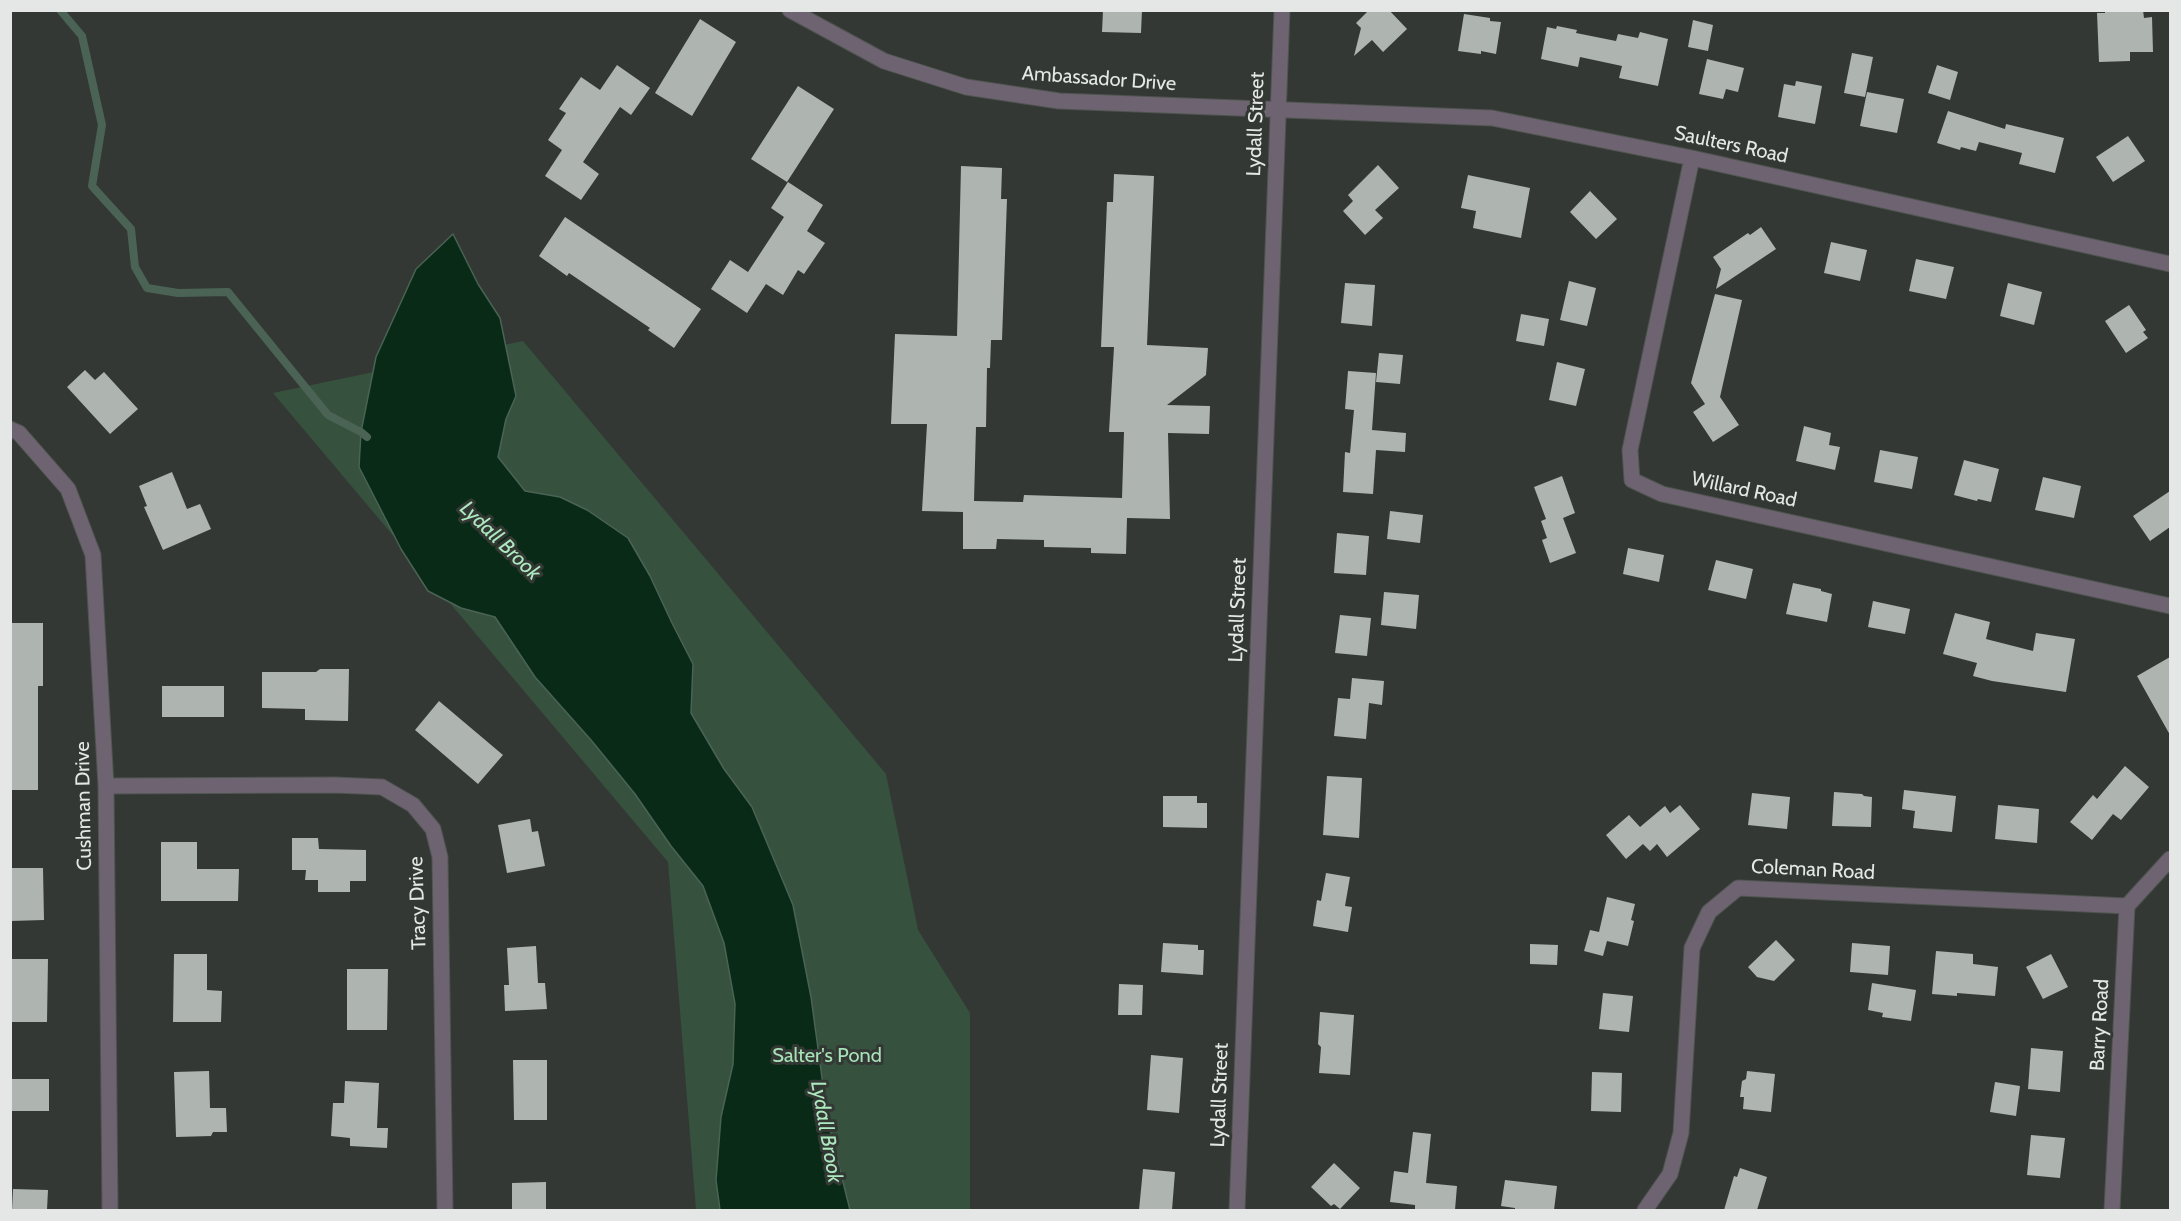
<!DOCTYPE html>
<html>
<head>
<meta charset="utf-8">
<style>
  body { margin:0 }
  #map { position:relative; width:2181px; height:1221px; overflow:hidden; background:#333834; font-family:Cabin,sans-serif }
  canvas { display:block }
  .frame { position:absolute; inset:0; border:12px solid #e4e7e5; pointer-events:none }
</style>
</head>
<body>
<div id="map">
<canvas width="2181" height="1221"></canvas>
<div class="frame"></div>
</div>
<script>
const context = document.querySelector('canvas').getContext('2d');
context.lineJoin = 'round';
function fillPath(path, color) { context.fillStyle = color; context.fill(path, 'evenodd'); }
const poly = rows => new Path2D(rows.map(r => 'M' + r).join(''));
function stroke(path, color, width, dash) { context.strokeStyle = color; context.lineWidth = width; context.lineCap = dash ? 'butt' : 'round'; context.setLineDash(dash || []); context.stroke(path); }
function write(font, color, halo, rows, align = 'center') {
  context.font = font + ' Cabin,sans-serif'; context.lineWidth = 6; context.setLineDash([]); context.textBaseline = 'middle'; context.strokeStyle = halo; context.fillStyle = color; for (const [text, x, y, turn = 0] of rows) {
    context.save(); context.translate(x, y); context.rotate((+turn || 0) * Math.PI / 180); context.textAlign = isNaN(turn) ? turn : align; if (halo) context.strokeText(text, 0, 0); context.fillText(text, 0, 0); context.restore();
  }
}
fillPath(poly([
  [523,341,886,774,918,930,970,1013,970,1210,696,1210,668,862,273,393]
]), '#37513f');
const water = poly([
  [453,234,478,284,500,318,516,396,506,419,498,457,525,491,560,497,587,510,628,538,650,576,672,623,693,664,691,713,724,769,752,807,793,905,811,997,828,1122,850,1210,720,1210,716,1180,721,1117,733,1064,735,1004,724,943,703,886,671,846,635,794,591,740,535,677,495,617,461,608,428,591,401,549,359,467,361,432,376,357,416,269,453,234]
]);
fillPath(water, '#082a16');
stroke(water, '#4a6354', 1.5);
stroke(poly([
  [60,10,82,36,102,125,92,186,131,229,135,267,147,288,178,293,228,292,328,415,361,432,367,437]
]), '#4a6354', 8);
fillPath(poly([
  [1103,10,1142,10,1141,33,1102,32],
  [1369,10,1389,10,1407,29,1383,52,1372,40,1354,56,1361,28,1356,23],
  [2105,10,2143,10,2144,18,2152,17,2153,52,2130,52,2130,61,2099,62,2097,13,2105,13],
  [1464,14,1490,18,1490,21,1501,22,1496,54,1481,51,1481,54,1458,51],
  [700,19,736,42,692,116,655,93],
  [1693,20,1713,25,1708,51,1688,47],
  [1557,26,1577,30,1576,33,1616,41,1618,34,1638,38,1640,32,1668,39,1658,86,1619,78,1622,66,1580,57,1578,67,1541,59,1547,27,1556,29],
  [1852,53,1873,57,1865,97,1844,93],
  [1707,59,1744,68,1738,92,1726,89,1723,99,1699,94],
  [617,65,650,88,631,115,620,107,583,162,599,174,581,200,545,176,562,150,548,140,566,113,559,109,581,77,600,90],
  [1937,65,1958,72,1950,100,1928,93],
  [1796,81,1822,86,1815,124,1778,117,1784,84,1795,86],
  [798,86,834,109,787,182,751,159],
  [1867,92,1904,99,1897,133,1860,126],
  [1948,111,2005,129,2006,124,2064,138,2055,173,2019,164,2022,153,1979,142,1976,151,1961,147,1960,150,1937,143],
  [2128,136,2145,161,2113,182,2096,157],
  [1378,165,1399,188,1375,210,1383,218,1365,235,1343,211,1353,201,1348,195],
  [961,166,1002,168,1001,199,1007,199,1002,340,991,340,990,368,987,368,986,427,976,427,974,501,1023,502,1024,495,1122,498,1124,432,1109,432,1114,347,1101,347,1107,202,1113,202,1114,174,1154,176,1147,345,1208,348,1206,375,1167,405,1210,406,1209,434,1168,433,1170,519,1127,518,1126,554,1091,553,1091,548,1044,547,1044,540,997,539,996,549,963,549,963,512,922,511,927,424,891,424,895,334,957,336],
  [1468,175,1530,188,1521,238,1473,228,1476,211,1461,208],
  [788,182,823,205,807,231,825,243,804,274,798,270,783,295,766,284,747,313,711,289,730,260,748,272,784,217,771,208],
  [1590,191,1617,219,1596,239,1570,212],
  [565,217,701,309,674,348,648,330,650,328,569,273,567,276,539,256],
  [1761,227,1776,249,1716,289,1721,269,1713,257,1748,233,1750,235],
  [1831,242,1867,250,1860,281,1824,273],
  [1916,259,1954,267,1946,299,1909,291],
  [1569,281,1596,288,1587,326,1560,320],
  [1345,283,1375,285,1372,326,1341,323],
  [2008,283,2042,292,2034,325,2000,316],
  [1715,294,1742,300,1720,397,1739,425,1713,442,1693,412,1705,404,1691,383],
  [2129,305,2146,330,2143,332,2148,338,2126,353,2105,321],
  [1521,314,1549,319,1544,346,1516,341],
  [1379,353,1403,355,1400,384,1376,382],
  [1557,362,1585,369,1576,406,1549,400],
  [85,370,95,380,104,372,138,409,110,434,67,387],
  [1348,371,1376,373,1372,430,1406,433,1405,452,1376,450,1373,494,1343,492,1345,452,1350,453,1354,410,1345,409],
  [1804,426,1831,433,1829,445,1840,447,1835,470,1796,461],
  [1880,450,1918,457,1912,489,1874,482],
  [1964,460,1999,469,1991,502,1978,499,1977,501,1954,495],
  [172,472,187,509,200,504,211,529,163,550,144,507,147,506,139,486],
  [1562,476,1575,513,1563,518,1576,553,1550,563,1542,540,1547,538,1541,521,1546,519,1534,487],
  [2043,477,2081,486,2074,518,2035,510],
  [2170,491,2170,527,2150,541,2133,516],
  [1390,511,1423,515,1420,543,1387,539],
  [1337,533,1369,536,1366,575,1334,573],
  [1628,548,1664,555,1659,582,1623,574],
  [1716,560,1753,569,1746,599,1708,590],
  [1793,583,1821,589,1821,591,1832,594,1827,622,1786,614],
  [1384,592,1419,595,1416,629,1381,625],
  [1873,601,1910,609,1905,634,1868,627],
  [1955,613,1990,622,1986,639,2033,651,2036,633,2075,639,2066,692,1992,681,1973,676,1977,663,1943,654],
  [1340,615,1371,618,1367,656,1335,653],
  [10,623,43,623,43,686,38,686,38,790,10,790],
  [2170,657,2170,735,2137,676],
  [320,669,349,669,348,721,305,720,305,709,262,708,262,672,316,672],
  [1352,678,1384,681,1382,705,1369,703,1366,739,1334,736,1338,698,1350,699],
  [162,686,224,686,224,717,162,717],
  [439,701,503,755,478,784,415,730],
  [2125,766,2149,787,2121,820,2113,814,2092,840,2070,822,2093,795,2097,799],
  [1327,776,1362,778,1359,838,1323,835],
  [1904,790,1956,796,1952,832,1913,828,1915,811,1902,809],
  [1834,792,1862,794,1864,796,1872,797,1871,827,1832,826],
  [1752,793,1790,797,1787,829,1748,825],
  [1163,796,1197,796,1197,803,1207,803,1207,828,1163,827],
  [1680,805,1700,829,1667,857,1657,844,1650,851,1643,844,1626,859,1606,835,1629,815,1640,827,1665,806,1670,813],
  [1998,805,2039,809,2037,843,1995,839],
  [530,819,532,832,538,831,545,866,507,873,498,825],
  [292,838,318,838,319,849,366,850,366,881,350,881,350,892,318,892,318,880,305,880,306,870,292,870],
  [161,842,197,842,197,869,239,869,238,901,161,901],
  [10,868,43,868,44,920,10,921],
  [1326,873,1350,877,1345,906,1352,907,1348,932,1313,926,1317,900,1321,901],
  [1607,897,1635,904,1631,920,1634,921,1628,946,1607,941,1603,956,1584,951,1590,930,1599,932],
  [1776,940,1795,960,1774,981,1757,977,1748,967],
  [1163,943,1198,945,1198,950,1204,950,1203,975,1161,972],
  [1852,943,1890,946,1888,975,1850,972],
  [1530,944,1558,945,1557,965,1530,964],
  [536,946,538,983,545,983,547,1009,505,1011,504,985,509,985,507,948],
  [1936,951,1973,954,1973,964,1998,967,1995,996,1957,993,1957,996,1932,994],
  [174,954,207,954,207,990,222,991,221,1022,173,1022],
  [2051,954,2068,987,2043,999,2026,967],
  [10,959,48,959,47,1022,10,1022],
  [347,969,388,969,387,1030,347,1030],
  [1872,983,1916,990,1911,1021,1882,1017,1883,1013,1868,1010],
  [1119,984,1143,985,1142,1015,1118,1015],
  [1603,993,1633,996,1629,1032,1599,1029],
  [1320,1012,1354,1015,1350,1075,1319,1073,1321,1047,1318,1044],
  [2031,1048,2063,1051,2060,1092,2028,1089],
  [1151,1055,1183,1058,1179,1113,1147,1110],
  [513,1060,547,1060,547,1120,514,1120],
  [209,1071,210,1108,226,1108,227,1132,213,1132,211,1136,176,1137,174,1072],
  [1747,1071,1775,1074,1771,1112,1743,1109,1744,1097,1740,1097,1742,1081,1746,1079],
  [1592,1072,1622,1073,1621,1112,1591,1111],
  [10,1079,49,1079,49,1111,10,1111],
  [345,1081,379,1083,377,1128,388,1128,387,1148,350,1146,350,1138,331,1136,333,1103,344,1103],
  [1995,1082,2020,1086,2016,1116,1990,1112],
  [1413,1132,1431,1134,1426,1183,1457,1186,1455,1210,1415,1210,1415,1205,1390,1202,1394,1171,1408,1173],
  [2031,1135,2065,1138,2060,1178,2027,1175],
  [1334,1163,1360,1188,1340,1209,1334,1204,1331,1206,1311,1187],
  [1740,1168,1767,1177,1757,1210,1724,1210,1734,1176,1737,1177],
  [1143,1169,1175,1172,1172,1210,1139,1210],
  [1505,1180,1557,1186,1554,1210,1515,1210,1515,1208,1501,1206],
  [546,1182,546,1210,512,1210,512,1183],
  [13,1189,48,1190,47,1210,12,1210]
]), '#aeb4b0');
const minor = poly([
  [790,10,884,61,966,87,1059,101,1492,118,1692,158,2170,264],
  [1692,158,1630,450,1632,480,1662,494,2170,606],
  [10,429,19,433,68,489,93,555,106,786,110,1210],
  [106,786,335,785,382,787,413,805,433,829,440,857,445,1210],
  [1237,1210,1282,10],
  [1645,1210,1670,1174,1681,1133,1692,948,1709,912,1738,888,2127,906],
  [2112,1210,2127,906,2170,859]
]);
stroke(minor, '#4f5450', 17);
stroke(minor, '#6e6370', 15);
write('20px', '#e4e7e5', '#333834', [
  ["Ambassador Drive",1099,79,4],
  ["Lydall Street",1256,124,-88],
  ["Saulters Road",1731,145,12],
  ["Willard Road",1744,490,12],
  ["Lydall Street",1238,610,-88],
  ["Cushman Drive",84,806,-91],
  ["Coleman Road",1813,870,3],
  ["Tracy Drive",418,903,-92],
  ["Barry Road",2100,1025,-87],
  ["Lydall Street",1220,1095,-88]
]);
write('20px', '#a7e2b8', '#333834', [
  ["Salter's Pond",827,1056]
]);
write('italic 21px', '#ade9bf', '#333834', [
  ["Lydall Brook",500,541,44],
  ["Lydall Brook",826,1132,80]
]);
</script>
</body>
</html>
